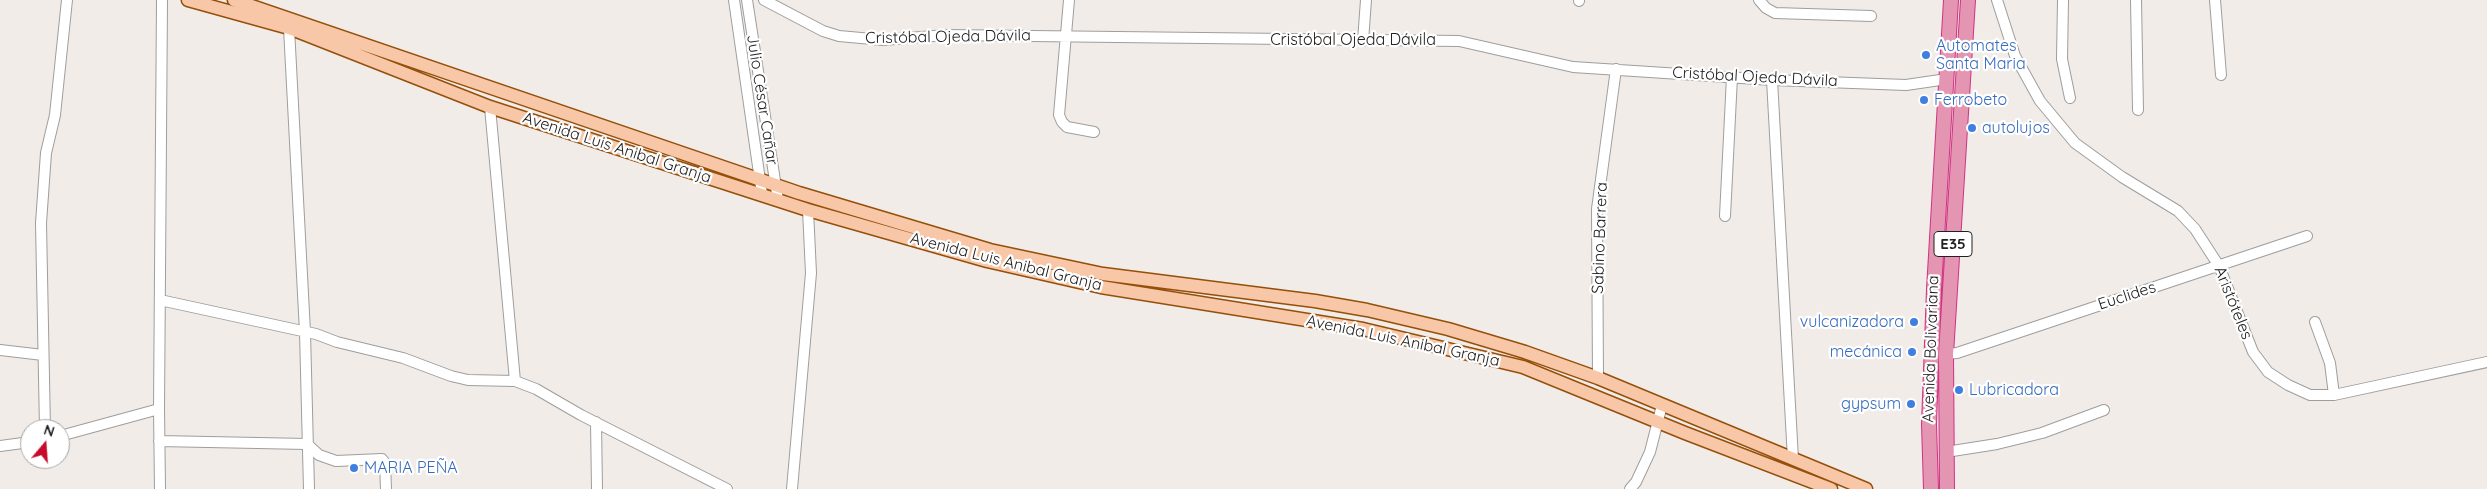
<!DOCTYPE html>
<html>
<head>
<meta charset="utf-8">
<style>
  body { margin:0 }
  #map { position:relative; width:2487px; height:489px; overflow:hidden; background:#f1ece8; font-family:Quicksand,sans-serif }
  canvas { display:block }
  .north { position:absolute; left:20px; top:419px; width:50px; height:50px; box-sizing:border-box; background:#fff; border:1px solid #a6a6a6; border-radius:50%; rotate:18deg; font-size:14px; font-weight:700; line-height:20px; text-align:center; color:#212121 }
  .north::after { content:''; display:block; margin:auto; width:18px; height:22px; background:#c60c2c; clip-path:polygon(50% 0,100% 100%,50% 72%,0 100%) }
</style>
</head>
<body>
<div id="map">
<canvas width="2487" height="489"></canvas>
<div class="north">N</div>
</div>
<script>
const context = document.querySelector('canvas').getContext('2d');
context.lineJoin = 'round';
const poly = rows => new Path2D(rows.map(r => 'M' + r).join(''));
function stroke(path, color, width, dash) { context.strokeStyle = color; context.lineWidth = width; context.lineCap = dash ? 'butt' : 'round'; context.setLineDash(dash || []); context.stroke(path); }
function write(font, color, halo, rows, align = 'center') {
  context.font = font + ' Quicksand,sans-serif'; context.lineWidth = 4.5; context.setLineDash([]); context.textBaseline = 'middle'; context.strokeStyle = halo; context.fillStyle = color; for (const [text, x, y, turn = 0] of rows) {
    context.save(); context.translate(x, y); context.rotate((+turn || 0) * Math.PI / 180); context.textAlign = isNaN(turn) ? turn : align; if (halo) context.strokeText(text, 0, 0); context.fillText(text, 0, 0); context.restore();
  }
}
const minor = poly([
  [734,0,762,194],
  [747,0,778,200],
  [764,0,823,31,839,36,883,40,946,35,1459,41,1573,67,1772,80,1906,85,1947,79],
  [1069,0,1059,115,1062,122,1067,127,1094,132],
  [1579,0,1579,1],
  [1759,0,1766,8,1775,13,1871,16],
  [1997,0,2015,56,2040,101,2075,143,2122,177,2178,211,2195,229,2219,266,2253,352,2268,372,2288,385,2310,395,2334,395,2487,362],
  [2063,0,2062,59,2070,98],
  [2136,0,2138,110],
  [2215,0,2221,75],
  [289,28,305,332,309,489],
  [1363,41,1366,0],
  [1772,80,1793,459],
  [490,107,515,381],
  [1725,216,1732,77],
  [160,300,316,334,337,342,403,358,451,376,468,380,515,381,536,389,581,415,727,489],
  [2315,322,2330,363,2334,395],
  [0,350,43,355],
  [1946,354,1957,353,2307,236],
  [1598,378,1597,209,1616,69],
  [596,422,597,489],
  [45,429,41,223,46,153,55,115,67,0],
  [60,436,159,409],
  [159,441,307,444,319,455,336,461,382,459,385,463,386,489],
  [0,446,30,442],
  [1946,452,1997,444,2042,433,2104,410],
  [160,489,159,409,162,0],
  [792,489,811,273,808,210],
  [1630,489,1636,482,1650,452,1662,405]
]);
const major = poly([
  [188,0,289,28,490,107,808,210,987,261,1101,287,1363,329,1523,367,1685,433,1831,489],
  [234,0,799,193,990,250,1103,274,1315,301,1367,310,1448,329,1525,352,1598,378,1866,489]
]);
const highway = poly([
  [1931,489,1929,424,1934,289,1951,0],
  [1947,489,1946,354,1968,0]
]);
stroke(minor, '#9e9e9e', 12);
stroke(major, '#954f09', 15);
stroke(highway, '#d13284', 16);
stroke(minor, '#fff', 10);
stroke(major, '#f7c7a7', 12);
stroke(highway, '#e395b1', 14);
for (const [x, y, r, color] of [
  [1926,55,5,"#3f7fe0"],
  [1924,100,5,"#3f7fe0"],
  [1972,128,5,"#3f7fe0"],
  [1914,322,5,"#3f7fe0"],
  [1912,352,5,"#3f7fe0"],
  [1959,390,5,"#3f7fe0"],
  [1911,404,5,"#3f7fe0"],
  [354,468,5,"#3f7fe0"]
]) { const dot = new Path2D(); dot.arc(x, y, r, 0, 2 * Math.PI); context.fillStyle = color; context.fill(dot); stroke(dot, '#fff', 2); }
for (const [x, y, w] of [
  [1953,244,38]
]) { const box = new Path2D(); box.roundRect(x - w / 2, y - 12.5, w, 25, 4); context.fillStyle = '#fff'; context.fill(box); stroke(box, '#212121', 1); }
write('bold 15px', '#212121', null, [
  ["E35",1953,244]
]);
write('16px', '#212121', '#fff', [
  ["Cristóbal Ojeda Dávila",948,37,-1],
  ["Cristóbal Ojeda Dávila",1353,40],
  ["Cristóbal Ojeda Dávila",1755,77,3],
  ["Julio César Cañar",762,100,81],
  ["Avenida Luis Anibal Granja",617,148,18],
  ["Sabino Barrera",1600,238,-88],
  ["Avenida Luis Anibal Granja",1006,262,14],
  ["Euclides",2127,296,-18],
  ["Aristóteles",2233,303,68],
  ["Avenida Luis Anibal Granja",1403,341,12],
  ["Avenida Bolivariana",1931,349,-88]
]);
write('16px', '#366cbe', '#fff', [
  ["Automates",1936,46],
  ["Santa Maria",1936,64],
  ["Ferrobeto",1934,100],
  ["autolujos",1982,128],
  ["vulcanizadora",1904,322,"right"],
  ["mecánica",1902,352,"right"],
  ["Lubricadora",1969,390],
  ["gypsum",1901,404,"right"],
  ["MARIA PEÑA",364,468]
], 'left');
</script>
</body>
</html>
